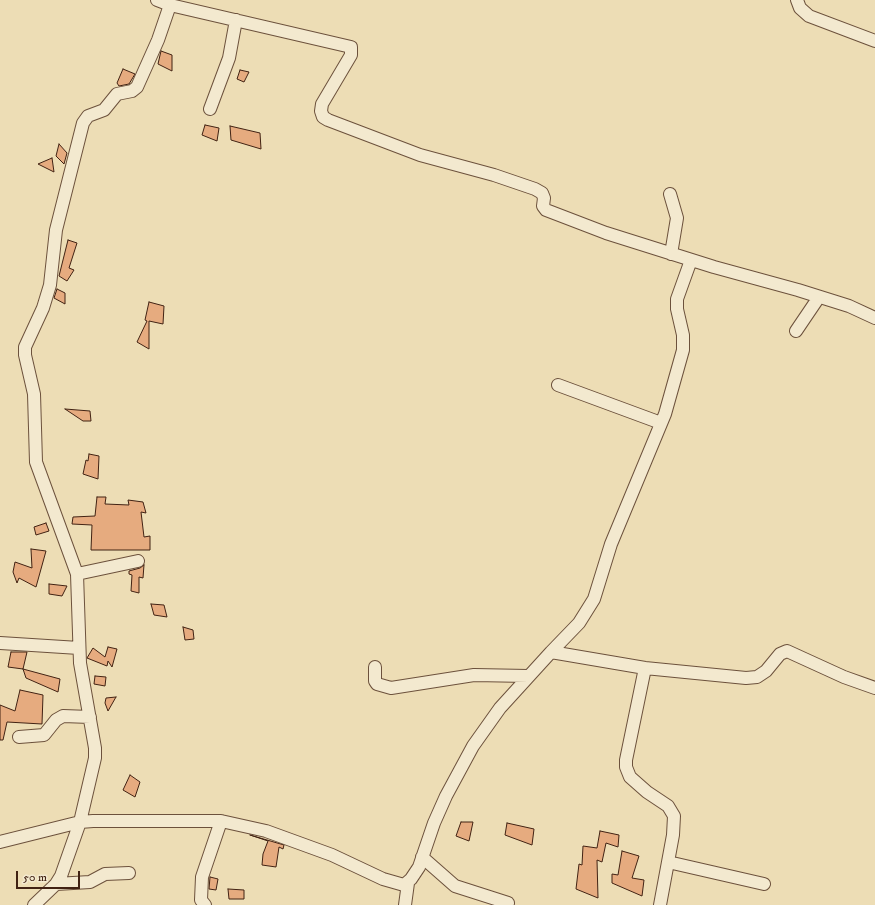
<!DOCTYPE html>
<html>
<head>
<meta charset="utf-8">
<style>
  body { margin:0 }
  #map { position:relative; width:875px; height:905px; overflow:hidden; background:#edddb5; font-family:"IM FELL DW Pica",serif }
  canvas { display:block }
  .scale { position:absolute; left:16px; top:871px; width:64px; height:18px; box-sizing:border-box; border:2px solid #412213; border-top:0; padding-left:5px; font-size:12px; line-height:14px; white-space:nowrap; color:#412213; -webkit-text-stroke:3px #f3e9cf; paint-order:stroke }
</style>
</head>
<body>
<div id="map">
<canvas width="875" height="905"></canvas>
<div class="scale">50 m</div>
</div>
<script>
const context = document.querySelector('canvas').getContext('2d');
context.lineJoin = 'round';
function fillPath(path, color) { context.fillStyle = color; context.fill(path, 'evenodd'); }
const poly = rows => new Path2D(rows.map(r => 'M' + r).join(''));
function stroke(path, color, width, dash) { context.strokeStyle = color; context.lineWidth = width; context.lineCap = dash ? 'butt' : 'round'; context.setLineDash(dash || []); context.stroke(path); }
const building = poly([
  [161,51,172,55,172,71,158,64,161,51],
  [123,69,135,74,129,84,119,86,117,83,123,69],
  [240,70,249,72,244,82,237,79,240,70],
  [205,125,219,128,217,141,202,135,205,125],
  [230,126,260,133,261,149,231,140,230,126],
  [59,144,67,153,64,164,56,156,59,144],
  [52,158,54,172,38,164,52,158],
  [68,240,77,243,69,268,74,270,67,281,59,276,68,240],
  [57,289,65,293,65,304,54,298,57,289],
  [149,302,164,306,163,324,149,321,149,349,137,342,147,321,145,320,149,302],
  [65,409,90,411,91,421,83,421,65,409],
  [89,454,99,456,98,479,83,474,86,460,88,461,89,454],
  [97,497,106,497,105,504,129,505,128,500,143,502,146,513,141,512,144,537,150,536,150,550,91,550,92,525,72,524,73,517,95,516,97,497],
  [46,523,49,531,36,535,34,527,46,523],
  [31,549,46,551,36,587,19,578,17,583,13,572,15,562,32,568,31,549],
  [144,565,143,578,139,577,139,593,131,591,132,575,129,574,129,571,140,568,144,565],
  [49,584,67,586,62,596,49,594,49,584],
  [151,604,164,605,167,617,154,615,151,604],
  [183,627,193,630,194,639,185,640,183,627],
  [108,647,117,649,112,667,108,661,107,666,87,658,93,648,105,657,108,647],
  [11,652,27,652,23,669,8,667,11,652],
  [23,669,60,679,58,692,26,678,23,669],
  [95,676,106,677,105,686,94,684,95,676],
  [20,690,43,695,42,724,7,722,3,740,0,740,0,705,15,711,20,690],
  [116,697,108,711,105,703,106,698,116,697],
  [130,775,140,782,135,797,123,790,130,775],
  [461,822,473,822,469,841,456,836,461,822],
  [507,823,534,829,532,845,505,835,507,823],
  [600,831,619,835,618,847,606,843,602,862,597,860,598,898,576,889,579,864,582,865,583,846,597,848,600,831],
  [250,835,284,845,283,849,279,847,276,867,262,865,263,854,268,841,250,835],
  [622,851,639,856,632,878,644,880,642,896,612,883,612,874,618,875,622,851],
  [210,877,218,879,216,890,209,889,210,877],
  [228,889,244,890,244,899,229,899,228,889]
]);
fillPath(building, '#e6ab7f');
stroke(building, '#412213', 1);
const minor = poly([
  [157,0,170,5,351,47,351,55,322,104,321,111,323,117,328,120,420,155,494,175,535,189,542,193,544,198,543,206,546,210,606,233,714,267,798,290,849,306,875,318],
  [797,0,800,8,809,16,875,41],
  [210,109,229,58,236,20],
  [670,194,677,218,671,254],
  [796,331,819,297],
  [558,385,661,423],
  [77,574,138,561],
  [0,643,79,648],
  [551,652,579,623,594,599,611,544,665,414,683,350,683,335,677,309,677,299,691,260],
  [375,667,375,681,377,684,391,688,474,675,528,676],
  [645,668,626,760,626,767,630,777,647,792,668,806,674,816,673,835,660,905],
  [19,737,44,735,56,720,63,716,90,717],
  [0,842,80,822,93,821,221,821,266,831,332,855,383,879,404,885,411,879,419,867,434,823,446,796,473,746,500,708,551,652,645,668,746,678,757,677,766,671,780,654,787,651,844,677,875,688],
  [422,857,455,886,508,903],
  [668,862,764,884],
  [56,884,90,882,105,874,129,873],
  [34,905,56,884,61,876,80,822,95,758,95,748,80,663,77,574,36,462,34,394,25,355,25,347,43,308,50,285,56,230,83,123,88,116,104,110,117,94,132,91,137,87,158,40,170,5],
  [205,905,201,900,202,877,221,821],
  [405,905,408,883]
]);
stroke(minor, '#6c513c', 14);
stroke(minor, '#f3e9cf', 12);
</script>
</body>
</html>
